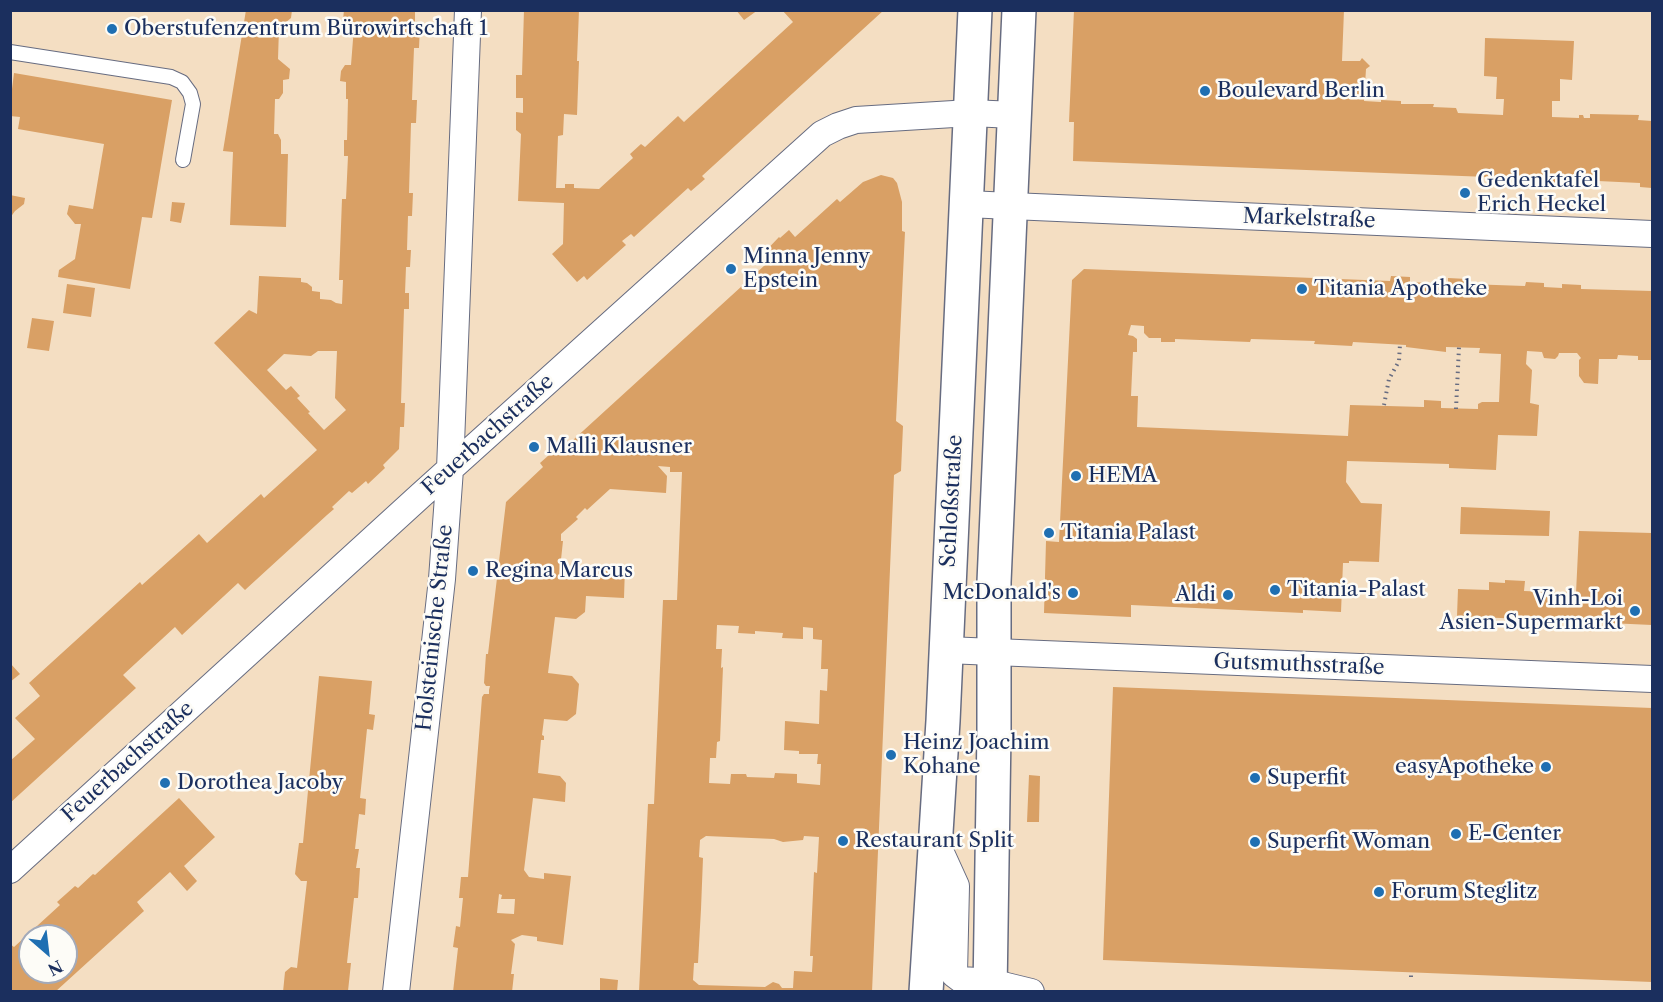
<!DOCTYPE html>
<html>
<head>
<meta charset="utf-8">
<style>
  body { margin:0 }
  #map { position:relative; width:1663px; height:1002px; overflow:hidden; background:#f4dec2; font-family:"Libre Caslon Text",serif }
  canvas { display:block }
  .frame { position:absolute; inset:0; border:12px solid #1b2f5e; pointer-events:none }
  .north { position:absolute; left:18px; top:924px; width:60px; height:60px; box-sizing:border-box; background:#fdfcf7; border:2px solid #a3aaba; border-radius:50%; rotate:152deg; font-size:16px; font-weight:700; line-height:24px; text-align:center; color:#1b2f5e }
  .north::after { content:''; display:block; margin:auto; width:21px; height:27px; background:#1f6fb2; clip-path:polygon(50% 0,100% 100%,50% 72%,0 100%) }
</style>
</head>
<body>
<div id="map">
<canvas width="1663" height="1002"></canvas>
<div class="frame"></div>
<div class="north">N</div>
</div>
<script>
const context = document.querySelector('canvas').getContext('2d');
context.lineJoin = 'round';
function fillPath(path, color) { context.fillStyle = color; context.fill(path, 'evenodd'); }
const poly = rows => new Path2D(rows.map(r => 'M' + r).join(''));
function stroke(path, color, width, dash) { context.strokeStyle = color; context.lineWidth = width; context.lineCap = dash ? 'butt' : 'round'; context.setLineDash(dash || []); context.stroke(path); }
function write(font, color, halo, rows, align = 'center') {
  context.font = font + ' "Libre Caslon Text",serif'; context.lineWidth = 5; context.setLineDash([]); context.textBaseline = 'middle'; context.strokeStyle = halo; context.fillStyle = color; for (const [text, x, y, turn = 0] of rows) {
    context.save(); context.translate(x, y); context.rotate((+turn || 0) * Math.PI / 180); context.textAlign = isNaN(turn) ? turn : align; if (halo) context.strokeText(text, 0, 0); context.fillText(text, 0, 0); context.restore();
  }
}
fillPath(poly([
  [246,10,292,10,291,18,279,28,278,59,290,69,289,79,283,80,283,93,279,99,275,99,274,134,278,134,281,140,281,154,288,154,286,227,230,225,233,152,223,151],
  [344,10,415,10,415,26,420,26,419,48,414,48,412,100,417,100,416,123,411,123,409,193,413,193,412,216,408,216,407,250,411,250,410,267,406,267,405,293,409,293,409,309,404,309,401,403,405,403,404,427,400,427,399,449,383,465,385,468,368,484,366,481,352,493,349,491,332,507,334,509,327,515,245,590,238,583,182,635,175,627,123,675,136,688,10,803,10,761,35,739,15,718,40,696,29,683,140,582,142,585,199,534,207,543,261,494,264,498,317,450,214,343,249,310,257,314,259,276,301,278,301,282,307,283,312,287,312,291,320,292,320,299,331,300,336,303,342,304,343,280,339,280,342,199,346,199,348,156,344,156,344,140,347,140,348,99,346,99,346,82,340,81,341,71,345,65,351,65,354,27,348,27,343,20],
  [318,351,337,351,335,398,346,410,324,430,308,413,310,412,297,398,300,396,291,386,286,390,267,370,284,354,311,356],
  [524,10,579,10,577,61,579,61,577,115,564,114,563,135,558,136,556,188,565,188,565,184,574,184,574,188,599,189,633,158,630,154,641,144,645,147,678,116,684,122,793,22,782,10,884,10,702,176,705,179,691,191,688,188,634,237,631,234,622,241,626,245,587,280,584,276,577,282,552,254,563,244,564,203,518,201,521,134,516,130,516,112,523,113,523,98,516,98,516,75,522,75],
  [736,10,758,10,744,20],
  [1074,10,1344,10,1342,61,1360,61,1362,58,1370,66,1366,69,1364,101,1381,102,1381,100,1401,101,1401,104,1434,104,1433,107,1456,108,1458,113,1503,115,1504,99,1496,99,1497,77,1484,76,1485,38,1574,41,1572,80,1560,79,1560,101,1552,101,1552,117,1579,118,1579,115,1583,115,1584,118,1590,118,1590,114,1639,115,1638,120,1652,121,1652,188,1640,187,1640,183,1598,181,1598,186,1582,185,1582,181,1562,180,1560,183,1547,183,1546,179,1505,177,1505,182,1488,182,1488,177,1073,161,1074,122,1069,122],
  [14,73,172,100,152,218,142,217,130,289,58,277,59,270,75,259,81,224,75,224,67,214,69,205,93,209,104,144,18,129,20,117,10,116,10,89,12,89],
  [881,175,893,178,897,183,902,202,902,231,905,232,896,421,903,426,901,471,894,475,872,992,639,992,648,804,654,804,663,600,677,600,682,472,670,472,670,467,658,466,667,476,666,493,610,489,587,510,585,508,576,517,578,519,561,534,561,541,563,541,559,578,574,580,575,576,588,576,605,565,625,566,624,598,586,596,585,612,576,619,555,617,548,673,572,676,579,684,576,714,567,721,544,719,542,735,544,736,544,740,541,740,538,773,560,776,566,783,565,802,533,798,524,870,529,877,544,879,544,873,571,876,563,945,537,941,537,937,522,935,511,940,515,944,511,974,514,974,512,992,453,992,458,948,453,947,456,926,460,927,463,898,459,898,461,877,468,877,482,697,484,694,489,694,489,690,490,686,486,686,484,683,486,654,488,654,506,502,543,467,540,463,558,447,561,451,765,265,759,258,779,237,780,238,789,230,795,237,837,199,840,202,863,182],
  [717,625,739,626,738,633,755,634,755,631,783,633,782,638,803,639,803,627,813,628,813,639,822,640,821,669,828,669,827,691,820,690,819,724,785,721,784,750,799,751,799,754,818,754,817,764,821,764,820,785,797,783,797,774,775,773,774,778,747,777,746,774,731,774,730,784,709,783,710,758,716,758,717,742,720,741,723,667,721,668,722,649,716,649],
  [706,836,774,839,783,842,803,840,804,836,819,837,817,873,814,872,810,956,813,956,812,972,794,971,793,988,782,988,779,984,773,982,765,987,699,985,693,980,694,963,698,963,701,909,703,858,699,857,700,840],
  [499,894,502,895,501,899,515,899,514,914,497,913],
  [10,195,25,198,24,204,15,211,10,218],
  [172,202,185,203,181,223,170,221],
  [1084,269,1390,281,1391,276,1410,277,1410,282,1448,284,1448,278,1467,279,1467,284,1525,286,1526,282,1544,283,1544,287,1562,288,1562,284,1581,285,1581,289,1652,291,1652,360,1638,360,1638,356,1618,355,1617,359,1599,359,1598,384,1584,383,1579,376,1579,360,1581,358,1577,353,1559,353,1558,356,1555,359,1544,358,1542,352,1527,351,1526,364,1532,370,1530,403,1539,405,1537,436,1498,435,1496,470,1449,468,1449,464,1347,461,1346,482,1361,503,1382,504,1379,562,1349,561,1349,563,1343,563,1341,612,1303,610,1303,613,1131,605,1131,617,1044,613,1046,541,1059,542,1072,280],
  [1131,325,1144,326,1144,333,1149,338,1161,338,1161,342,1175,342,1175,339,1250,342,1251,339,1315,341,1314,344,1352,346,1353,342,1406,345,1406,347,1446,352,1446,347,1480,348,1479,353,1501,354,1499,402,1482,402,1478,404,1478,409,1441,408,1441,401,1424,400,1424,407,1350,405,1348,436,1137,427,1138,396,1131,396,1133,352,1137,352,1137,339,1133,336,1128,335],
  [67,284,95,288,91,317,63,313],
  [32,318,54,321,49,351,27,348],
  [1461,507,1550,511,1549,536,1460,534],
  [1579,531,1652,533,1652,625,1457,616,1458,589,1489,590,1489,582,1505,583,1505,580,1525,581,1524,591,1576,593],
  [10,663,20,674,10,682],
  [319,676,372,681,369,714,375,715,373,730,367,729,360,798,366,799,365,815,359,814,355,849,359,849,356,868,360,868,358,898,354,898,347,963,351,963,348,991,283,992,285,972,291,967,297,968,307,881,301,881,295,874,299,843,303,843],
  [1113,687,1652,708,1652,982,1103,960],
  [1029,775,1040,776,1039,822,1027,822],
  [179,798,215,837,184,866,197,881,187,891,170,872,137,902,144,911,55,992,10,992,10,944,14,947,60,905,57,902,75,886,78,888,93,874,95,875],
  [30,936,66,936,66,972,30,972],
  [600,978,618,980,617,992,600,992]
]), '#d9a065');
const service = poly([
  [10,52,171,77,182,82,190,93,193,104,183,160]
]);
const minor = poly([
  [966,204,1652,234],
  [946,650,1652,679],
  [936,842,956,886,954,974,962,980,990,982,1031,992],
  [10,870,420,496,822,134,838,126,856,120,970,113,1015,115],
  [396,992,442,579,450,469,468,10]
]);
const tertiary = poly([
  [926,992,943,721,975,10],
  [990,992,994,731,994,582,1019,10]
]);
stroke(service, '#676c81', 16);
stroke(minor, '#676c81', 28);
stroke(tertiary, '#676c81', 36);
stroke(poly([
  [1384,405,1389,379,1399,361,1400,344],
  [1456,409,1459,347],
  [1026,740,1045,741],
  [1411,977,1411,972]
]), '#676c81', 4, [1.5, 4.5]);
stroke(service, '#fff', 14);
stroke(minor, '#fff', 26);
stroke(tertiary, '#fff', 33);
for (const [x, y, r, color] of [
  [112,29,6,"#1f6fb2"],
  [1205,91,6,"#1f6fb2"],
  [1465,193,6,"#1f6fb2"],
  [731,269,6,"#1f6fb2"],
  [1302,289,6,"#1f6fb2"],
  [534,447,6,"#1f6fb2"],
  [1076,476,6,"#1f6fb2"],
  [1049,533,6,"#1f6fb2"],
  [473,571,6,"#1f6fb2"],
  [1275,590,6,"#1f6fb2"],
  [1073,593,6,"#1f6fb2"],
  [1228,595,6,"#1f6fb2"],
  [1635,611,6,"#1f6fb2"],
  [891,755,6,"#1f6fb2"],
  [1546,767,6,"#1f6fb2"],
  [1255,778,6,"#1f6fb2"],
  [165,783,6,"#1f6fb2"],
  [1456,834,6,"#1f6fb2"],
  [843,841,6,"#1f6fb2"],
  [1255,842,6,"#1f6fb2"],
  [1379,892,6,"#1f6fb2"]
]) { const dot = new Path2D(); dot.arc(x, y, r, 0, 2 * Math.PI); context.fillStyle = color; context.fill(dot); stroke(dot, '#fdfcf7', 2); }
write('21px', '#1b2f5e', '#fdfcf7', [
  ["Oberstufenzentrum Bürowirtschaft 1",124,29],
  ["Boulevard Berlin",1217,91],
  ["Gedenktafel",1477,181],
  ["Erich Heckel",1477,205],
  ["Minna Jenny",743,257],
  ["Epstein",743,281],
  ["Titania Apotheke",1314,289],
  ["Malli Klausner",546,447],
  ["HEMA",1088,476],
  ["Titania Palast",1061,533],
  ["Regina Marcus",485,571],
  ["Titania-Palast",1287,590],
  ["McDonald's",1061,593,"right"],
  ["Aldi",1216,595,"right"],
  ["Vinh-Loi",1623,599,"right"],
  ["Asien-Supermarkt",1623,623,"right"],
  ["Heinz Joachim",903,743],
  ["Kohane",903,767],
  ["easyApotheke",1534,767,"right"],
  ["Superfit",1267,778],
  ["Dorothea Jacoby",177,783],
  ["E-Center",1468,834],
  ["Restaurant Split",855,841],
  ["Superfit Woman",1267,842],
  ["Forum Steglitz",1391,892]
], 'left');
write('21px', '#1b2f5e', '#fdfcf7', [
  ["Markelstraße",1309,219,2],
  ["Feuerbachstraße",488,435,-42],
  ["Schloßstraße",952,501,-87],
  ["Holsteinische Straße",435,628,-84],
  ["Gutsmuthsstraße",1299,665,2],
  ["Feuerbachstraße",128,762,-42]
]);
</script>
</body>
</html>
